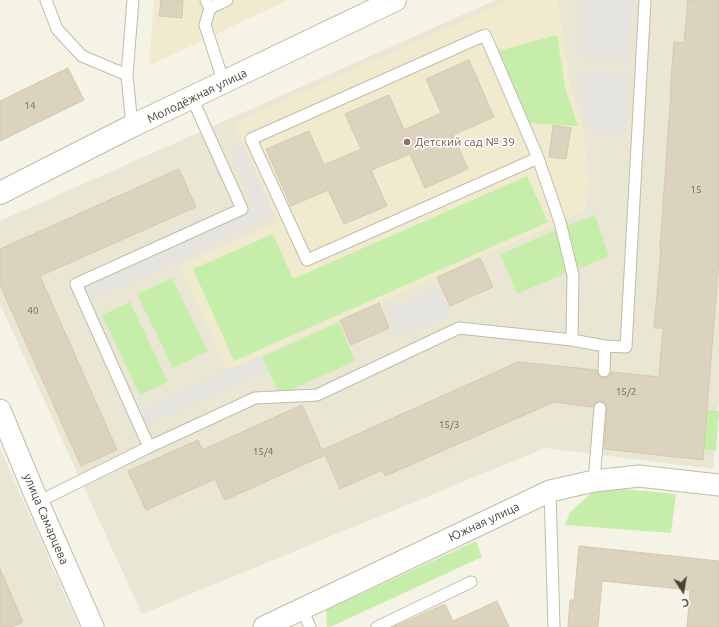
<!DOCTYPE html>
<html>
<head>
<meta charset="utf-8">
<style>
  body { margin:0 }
  #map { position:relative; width:719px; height:627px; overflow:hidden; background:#f5f2e6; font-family:Ubuntu,sans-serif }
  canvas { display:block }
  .north { position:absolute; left:663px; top:571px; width:40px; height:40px; -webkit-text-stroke:3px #fff; paint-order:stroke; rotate:168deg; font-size:11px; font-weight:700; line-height:16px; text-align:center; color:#494335 }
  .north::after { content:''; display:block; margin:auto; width:14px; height:18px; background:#494335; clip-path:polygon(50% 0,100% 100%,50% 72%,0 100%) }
</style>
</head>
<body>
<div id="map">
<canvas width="719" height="627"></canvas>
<div class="north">С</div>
</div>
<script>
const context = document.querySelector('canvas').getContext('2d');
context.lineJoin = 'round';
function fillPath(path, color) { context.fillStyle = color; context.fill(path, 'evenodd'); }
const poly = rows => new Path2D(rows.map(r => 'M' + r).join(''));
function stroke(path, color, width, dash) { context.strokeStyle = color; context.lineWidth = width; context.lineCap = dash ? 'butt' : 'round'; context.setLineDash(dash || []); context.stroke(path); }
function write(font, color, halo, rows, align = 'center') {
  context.font = font + ' Ubuntu,sans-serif'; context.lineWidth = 3; context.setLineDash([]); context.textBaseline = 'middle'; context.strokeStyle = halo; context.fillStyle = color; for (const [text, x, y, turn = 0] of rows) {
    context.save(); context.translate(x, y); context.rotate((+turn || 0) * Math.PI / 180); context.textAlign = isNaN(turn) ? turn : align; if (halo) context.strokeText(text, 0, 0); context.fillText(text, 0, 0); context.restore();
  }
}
fillPath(poly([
  [496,0,719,0,719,398,713,469,545,448,142,614,0,304,0,221],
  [0,448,79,627,0,627]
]), '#e9e6d4');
fillPath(poly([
  [154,0,288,0,149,66],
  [510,0,558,0,570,87,582,121,589,179,585,211,227,370,180,265,278,222,234,123]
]), '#f0ebcf');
fillPath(poly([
  [557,35,565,87,578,126,527,123,498,51],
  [527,176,548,222,234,361,193,269,273,234,293,279],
  [595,215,609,256,577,269,566,226],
  [556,230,568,272,517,294,501,254],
  [172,278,208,351,173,368,137,294],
  [130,302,168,382,140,395,102,315],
  [339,322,355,361,289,391,278,391,262,357],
  [707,410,719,411,716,451,703,449],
  [610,488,676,494,671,533,565,525,570,512,593,492],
  [476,541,482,557,330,627,327,627,326,610]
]), '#c7edab');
fillPath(poly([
  [581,0,632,0,630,60,579,58],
  [579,70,629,72,626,134,589,130,578,102],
  [244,145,275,216,93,300,87,286,256,209,230,151],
  [439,288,451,315,397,338,386,310],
  [259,356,266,371,145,426,138,411]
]), '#e5e4df');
const building = poly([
  [161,0,183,0,182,18,159,16,161,0],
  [688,0,719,0,719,260,703,460,604,449,607,409,606,405,604,403,601,401,597,402,595,404,593,407,554,402,385,476,382,470,340,489,325,455,225,500,215,479,146,510,128,471,198,440,202,450,302,405,322,450,518,362,597,370,598,375,600,377,603,378,608,377,610,375,611,372,659,377,663,328,654,328,661,248,660,248,671,92,670,92,674,42,684,43,688,0],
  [469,60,494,117,453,135,468,169,425,188,410,154,371,170,387,206,344,224,328,190,291,206,266,149,309,131,324,165,361,149,345,114,389,95,404,130,441,113,426,79,469,60],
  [68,68,84,100,0,141,0,101,68,68],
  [553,125,571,128,566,159,549,157,553,125],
  [179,169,196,207,40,276,117,450,81,466,0,285,0,249,179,169],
  [480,258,493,287,450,306,437,277,480,258],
  [379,303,389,328,351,345,340,320,379,303],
  [579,546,719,561,719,627,687,627,690,590,602,581,598,627,568,627,570,600,574,600,579,546],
  [0,569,23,622,11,627,0,627,0,569],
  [497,601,509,627,394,627,445,604,453,621,497,601]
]);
fillPath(building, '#dbd3bd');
stroke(building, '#d3c9ad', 1);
const service = poly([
  [46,0,57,29,82,56,127,75],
  [206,0,210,8,227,0],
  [210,8,205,25,224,83],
  [132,126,127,75,133,0],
  [538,158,307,260,251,139,485,35,538,158,560,222,573,275,572,340],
  [604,371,605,346,626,347,645,0],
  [149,447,76,284,242,209,192,98],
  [594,481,600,408],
  [550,491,554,627],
  [38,502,149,447,255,398,317,395,459,328,572,340,605,346],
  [302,609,310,627],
  [377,627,471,582]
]);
const minor = poly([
  [0,410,38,502,93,627],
  [264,627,550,491,594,481,639,476,719,485]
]);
const tertiary = poly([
  [0,193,132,126,395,0]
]);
stroke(service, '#c1bca8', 13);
stroke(minor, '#c1bca8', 23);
stroke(tertiary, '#c1bca8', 24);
stroke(service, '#fff', 11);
stroke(minor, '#fff', 21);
stroke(tertiary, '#fff', 22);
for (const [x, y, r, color] of [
  [407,142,4,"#8d6e63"]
]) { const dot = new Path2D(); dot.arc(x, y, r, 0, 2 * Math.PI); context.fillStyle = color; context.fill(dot); stroke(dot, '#fff', 1.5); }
write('10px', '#6e6757', null, [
  ["14",30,106],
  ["15",696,190],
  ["40",33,311],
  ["15/2",626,392],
  ["15/3",449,425],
  ["15/4",263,452]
]);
write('12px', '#494335', '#fff', [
  ["Молодёжная улица",197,96,-26],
  ["улица Самарцева",46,519,67],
  ["Южная улица",484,522,-25]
]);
write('12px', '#785e54', '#fff', [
  ["Детский сад № 39",415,142]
], 'left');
</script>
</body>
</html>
